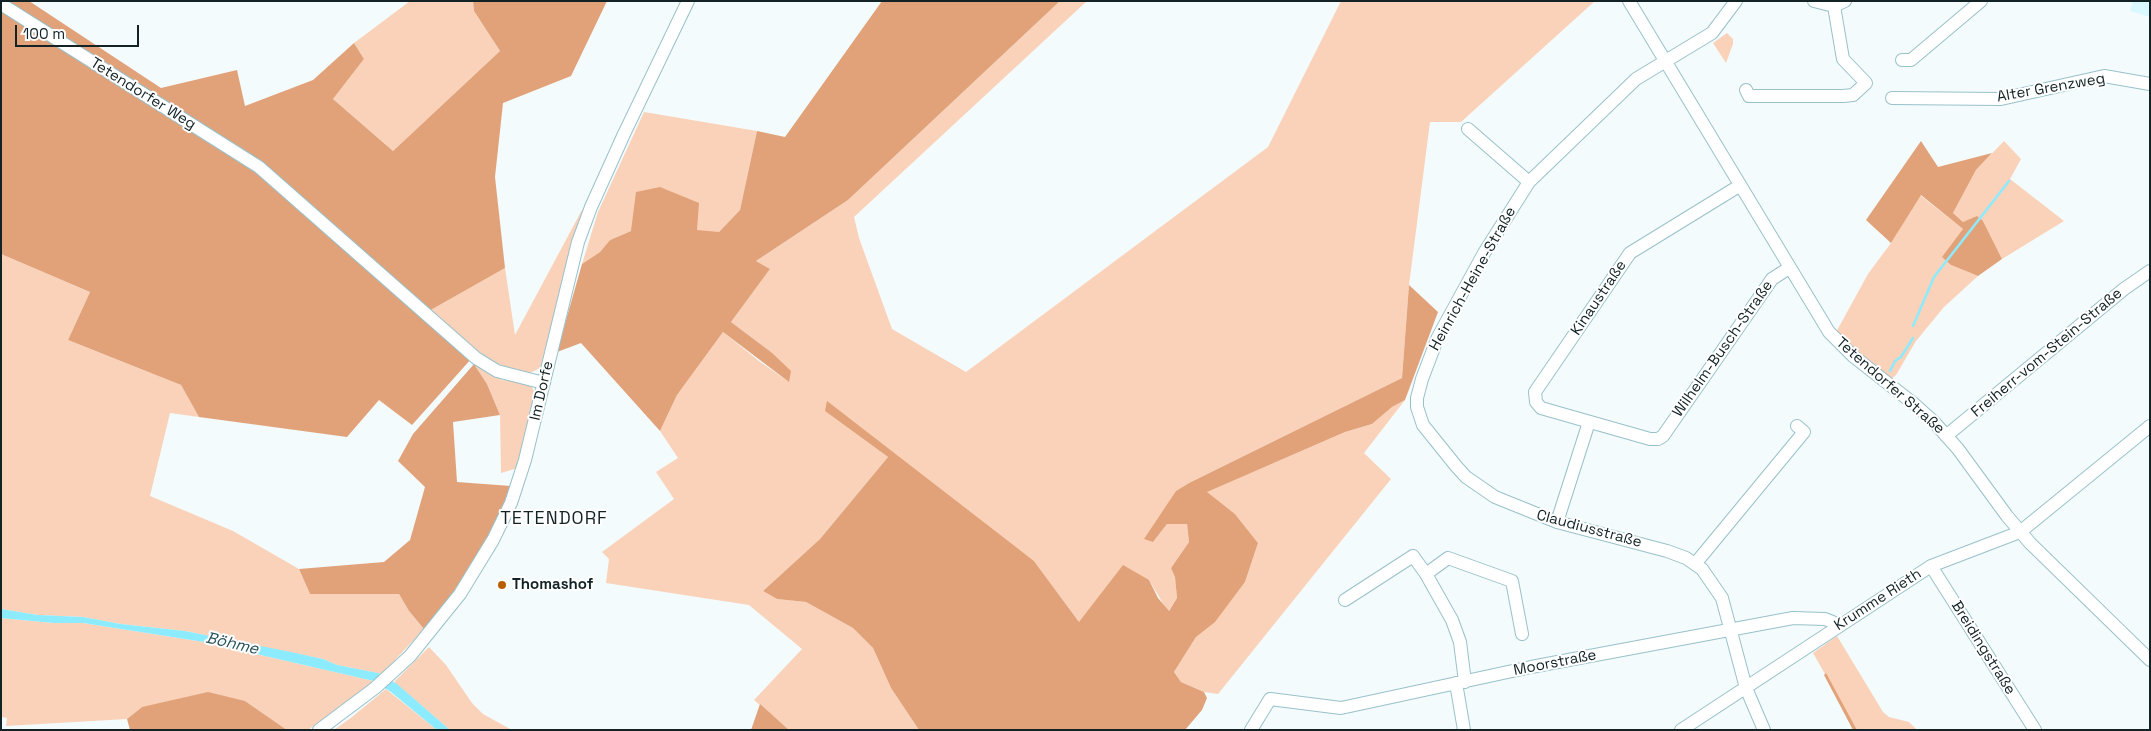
<!DOCTYPE html>
<html>
<head>
<meta charset="utf-8">
<style>
  body { margin:0 }
  #map { position:relative; width:2151px; height:731px; overflow:hidden; background:#f3fbfd; font-family:"Space Grotesk",sans-serif }
  canvas { display:block }
  .frame { position:absolute; inset:0; border:2px solid #122225; pointer-events:none }
  .scale { position:absolute; left:15px; top:25px; width:124px; height:22px; box-sizing:border-box; border:2px solid #122225; border-top:0; padding-left:6px; font-size:15px; line-height:18px; white-space:nowrap; color:#122225; -webkit-text-stroke:4px #fff; paint-order:stroke }
</style>
</head>
<body>
<div id="map">
<canvas width="2151" height="731"></canvas>
<div class="frame"></div>
<div class="scale">100 m</div>
</div>
<script>
const context = document.querySelector('canvas').getContext('2d');
context.lineJoin = 'round';
function fillPath(path, color) { context.fillStyle = color; context.fill(path, 'evenodd'); }
const poly = rows => new Path2D(rows.map(r => 'M' + r).join(''));
function stroke(path, color, width, dash) { context.strokeStyle = color; context.lineWidth = width; context.lineCap = dash ? 'butt' : 'round'; context.setLineDash(dash || []); context.stroke(path); }
function write(font, color, halo, rows, align = 'center') {
  context.font = font + ' "Space Grotesk",sans-serif'; context.lineWidth = 4; context.setLineDash([]); context.textBaseline = 'middle'; context.strokeStyle = halo; context.fillStyle = color; for (const [text, x, y, turn = 0] of rows) {
    context.save(); context.translate(x, y); context.rotate((+turn || 0) * Math.PI / 180); context.textAlign = isNaN(turn) ? turn : align; if (halo) context.strokeText(text, 0, 0); context.fillText(text, 0, 0); context.restore();
  }
}
fillPath(poly([
  [2133,1,2150,1,2150,17,2130,11]
]), '#d9f8ff');
fillPath(poly([
  [410,1,473,1,474,11,500,51,393,151,333,99,364,59,354,43],
  [1060,1,1087,1,854,217,859,238,892,329,966,372,1268,147,1341,1,1595,1,1461,122,1430,122,1409,285,1402,378,1189,483,1176,491,1153,542,1167,524,1187,524,1189,542,1171,568,1175,576,1177,598,1168,612,1149,580,1079,622,1034,561,825,411,888,457,820,539,763,591,777,599,806,602,853,628,873,648,891,688,919,730,789,730,754,700,802,649,749,605,606,583,609,559,602,552,674,499,656,472,678,458,660,431,677,395,723,332,759,361,789,382,771,352,731,322,770,269,756,261,848,200],
  [1727,33,1733,39,1733,44,1726,63,1713,43],
  [644,112,757,131,740,210,719,232,631,231,610,240,600,252,582,264,598,212],
  [2004,141,2021,159,2010,179,2064,221,2002,259,1983,221,1963,222,1953,213,1976,170],
  [1920,195,1963,229,1951,265,1978,276,1944,307,1916,341,1896,375,1890,380,1835,334,1868,274,1891,243],
  [583,208,540,368,526,375,494,362,478,353,429,311,505,268,515,335],
  [1,254,90,292,68,340,181,385,199,417,170,413,150,496,233,531,299,569,310,594,399,594,409,611,424,629,382,674,337,665,323,659,185,631,121,624,83,617,38,615,1,609],
  [474,364,502,380,526,383,532,387,536,395,518,468,501,473,500,415,487,384],
  [1405,400,1364,453,1391,479,1218,694,1204,692,1181,682,1174,672,1196,637,1215,621,1245,582,1258,543,1235,514,1206,492,1345,432,1372,424,1392,407],
  [1,618,53,623,83,623,204,642,374,681,308,730,287,730,245,701,142,707,127,719,6,726,7,718,1,717],
  [1837,636,1883,712,1889,717,1909,722,1917,730,1857,730,1813,653],
  [429,647,446,665,472,703,483,714,512,730,450,730,394,682],
  [386,689,437,730,334,730,352,717]
]), '#fad2b9');
fillPath(poly([
  [1,1,29,1,161,88,237,70,245,106,313,80,354,43,364,59,333,99,393,151,500,51,474,11,473,1,607,1,571,76,503,103,495,177,505,268,429,311,472,358,412,425,379,400,347,437,199,417,181,385,68,340,90,292,1,254],
  [882,1,1060,1,848,200,756,261,770,269,731,322,771,352,791,371,789,382,723,332,677,395,660,431,581,343,557,352,582,264,600,252,610,240,631,231,636,192,660,187,699,203,697,230,719,232,740,210,757,131,785,137],
  [1921,141,1938,167,1992,153,1976,170,1953,213,1963,222,1977,216,1983,221,2002,259,1978,276,1951,265,1942,257,1963,229,1921,195,1891,243,1866,220],
  [1409,285,1438,312,1405,400,1392,407,1372,424,1345,432,1207,492,1235,514,1258,543,1245,582,1215,622,1196,637,1174,672,1181,682,1204,692,1207,698,1202,710,1185,730,919,730,891,688,873,648,853,628,806,602,777,599,763,591,820,539,888,457,825,411,827,401,1034,561,1079,622,1123,565,1149,580,1158,598,1169,611,1177,598,1175,577,1171,568,1189,542,1187,524,1167,524,1153,542,1144,539,1176,491,1189,483,1402,378],
  [474,364,487,384,500,415,453,422,457,482,511,486,488,539,454,591,424,629,409,611,399,594,310,594,299,569,384,562,410,540,425,487,398,461,413,434],
  [1826,673,1857,730,1853,730,1824,675],
  [208,692,245,701,287,730,130,730,127,719,142,707],
  [760,704,789,730,751,730]
]), '#e1a279');
fillPath(poly([
  [1,609,38,615,83,617,121,624,185,631,291,652,323,659,337,665,378,673,397,684,450,730,437,730,391,692,374,681,365,679,204,642,83,623,53,623,1,618]
]), '#8debff');
stroke(poly([
  [1913,326,1934,277,2009,181],
  [1890,371,1895,361,1901,357,1913,338]
]), '#8debff', 2.5);
const minor = poly([
  [1629,1,1829,332,1853,356,1914,404,1934,422,1958,449,2007,516,2030,543,2150,660],
  [1736,1,1712,33,1636,79,1529,182,1484,253,1438,337,1422,379,1417,398,1417,407,1423,425,1456,466,1466,477,1495,497,1557,522,1667,551,1686,558,1702,569,1722,598,1746,688,1764,730],
  [1814,1,1834,6,1845,1],
  [1,4,259,167,476,358,497,371,544,383],
  [1902,60,1911,60,1981,1],
  [1746,90,1749,96,1843,96,1853,95,1866,83,1843,59,1834,6],
  [1892,98,2001,99,2104,76,2150,84],
  [1468,129,1529,182],
  [1739,186,1630,253,1535,392,1536,402,1541,408,1650,439,1658,439,1663,436,1772,279,1789,268],
  [1946,436,2124,289,2150,271],
  [1557,522,1589,422],
  [1695,564,1804,432,1797,426],
  [1931,566,2035,730],
  [1345,600,1413,556,1426,574],
  [1465,682,1460,642,1452,620,1426,574,1448,558,1512,581,1522,634],
  [1456,683,1464,730],
  [319,730,375,688,410,656,460,594,493,540,511,503,525,460,578,242,591,207,624,134,688,1],
  [1251,730,1270,699,1341,708,1531,667,1793,618,1825,619,1840,625],
  [1681,730,1931,566,2020,532,2150,426]
]);
stroke(minor, '#99c1ca', 14);
stroke(minor, '#fff', 12);
for (const [x, y, r, color] of [
  [502,585,5,"#b95d03"]
]) { const dot = new Path2D(); dot.arc(x, y, r, 0, 2 * Math.PI); context.fillStyle = color; context.fill(dot); stroke(dot, '#fff', 2); }
write('15px', '#122225', '#fff', [
  ["Alter Grenzweg",2051,88,-10],
  ["Tetendorfer Weg",143,94,32],
  ["Heinrich-Heine-Straße",1473,279,-61],
  ["Kinaustraße",1599,298,-56],
  ["Wilhelm-Busch-Straße",1723,349,-55],
  ["Freiherr-vom-Stein-Straße",2047,353,-40],
  ["Tetendorfer Straße",1890,386,41],
  ["Im Dorfe",542,391,-77],
  ["Claudiusstraße",1589,529,15],
  ["Krumme Rieth",1878,600,-33],
  ["Breidingstraße",1983,648,58],
  ["Moorstraße",1555,663,-11]
]);
write('bold 15px', '#122225', '#fff', [
  ["Thomashof",512,585]
], 'left');
write('italic 16px', '#27525a', '#fff', [
  ["Böhme",232,644,13]
]);
context.letterSpacing = '1px';
write('18px', '#122225', '#fff', [
  ["TETENDORF",554,519]
]);
context.letterSpacing = '0px';
</script>
</body>
</html>
